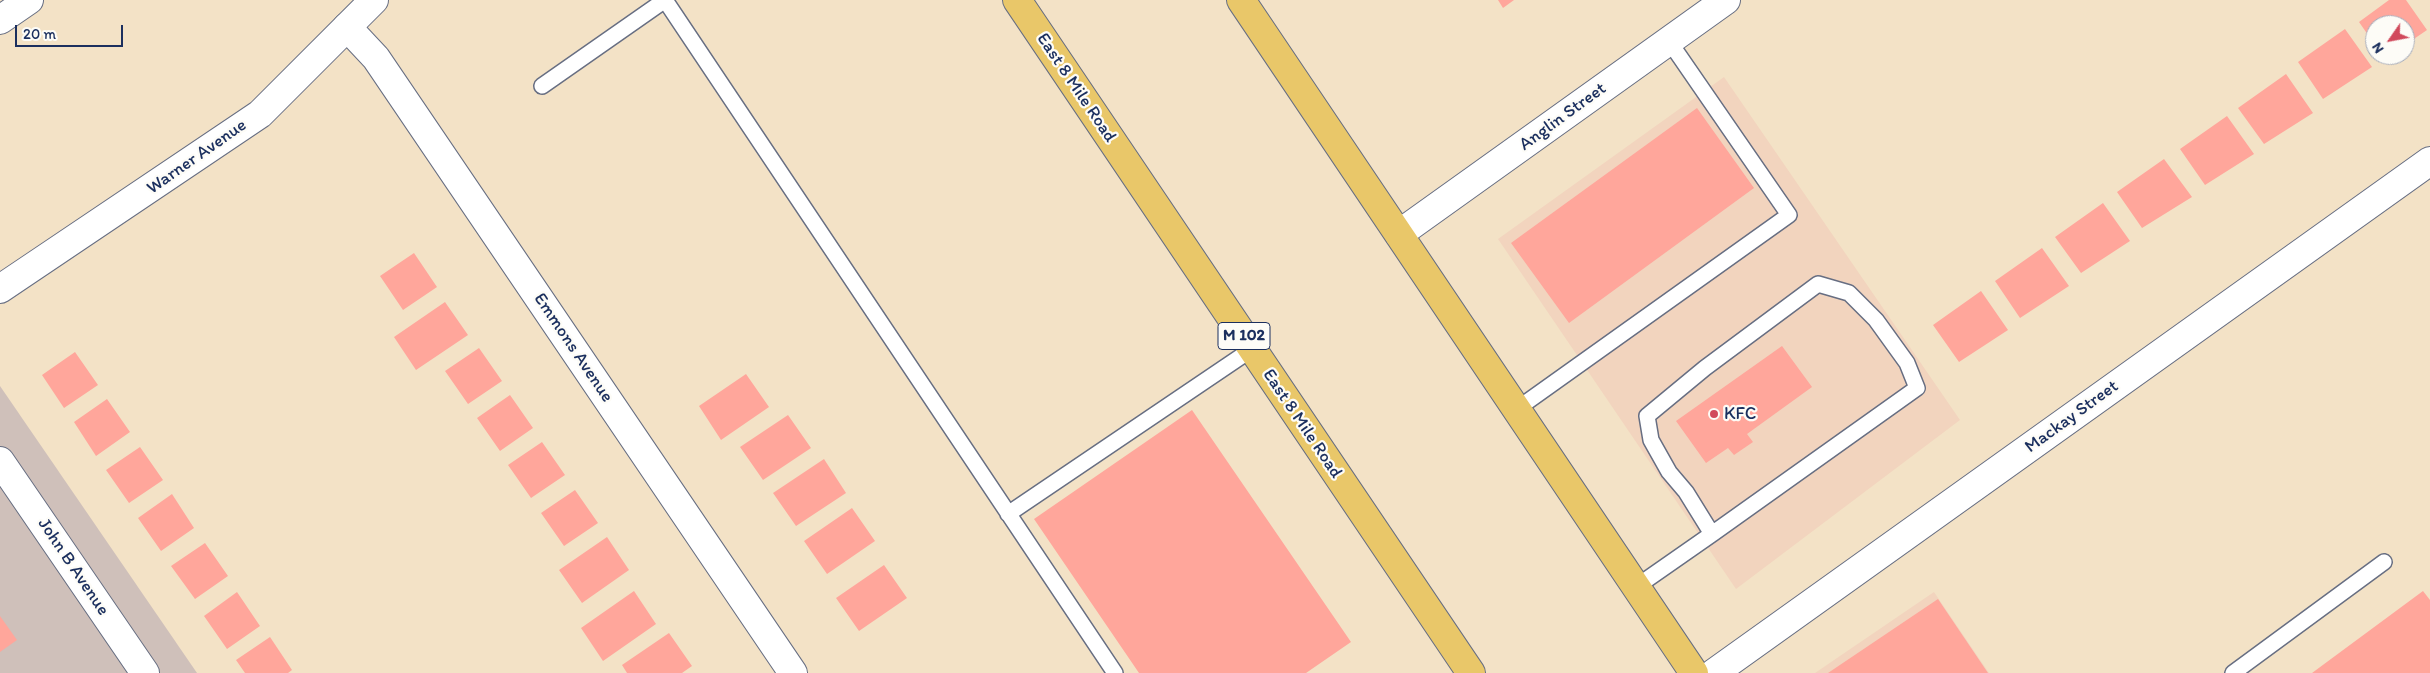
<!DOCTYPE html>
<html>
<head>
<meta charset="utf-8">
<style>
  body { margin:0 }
  #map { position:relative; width:2430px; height:673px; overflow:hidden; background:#f3e2c6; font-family:Itim,sans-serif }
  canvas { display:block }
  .north { position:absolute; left:2365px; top:15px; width:50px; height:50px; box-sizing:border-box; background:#fdfcf7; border:1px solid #a3aaba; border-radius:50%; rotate:237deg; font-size:14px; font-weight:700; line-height:20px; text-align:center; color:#1b2f5e }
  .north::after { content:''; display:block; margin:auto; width:18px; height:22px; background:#d1495b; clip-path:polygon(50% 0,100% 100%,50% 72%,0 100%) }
  .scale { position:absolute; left:15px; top:25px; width:108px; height:22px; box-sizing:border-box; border:2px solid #1b2f5e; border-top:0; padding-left:6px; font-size:15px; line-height:18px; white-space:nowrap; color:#1b2f5e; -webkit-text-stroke:4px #fdfcf7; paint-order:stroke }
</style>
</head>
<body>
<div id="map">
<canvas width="2430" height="673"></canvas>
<div class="north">N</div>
<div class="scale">20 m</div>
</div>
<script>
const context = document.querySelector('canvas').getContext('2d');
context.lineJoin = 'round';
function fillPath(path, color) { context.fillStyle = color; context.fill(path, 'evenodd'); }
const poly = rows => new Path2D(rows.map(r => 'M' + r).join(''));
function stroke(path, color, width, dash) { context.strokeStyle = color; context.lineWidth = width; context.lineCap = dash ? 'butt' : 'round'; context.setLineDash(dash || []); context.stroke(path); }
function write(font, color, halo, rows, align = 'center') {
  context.font = font + ' Itim,sans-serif'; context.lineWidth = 4.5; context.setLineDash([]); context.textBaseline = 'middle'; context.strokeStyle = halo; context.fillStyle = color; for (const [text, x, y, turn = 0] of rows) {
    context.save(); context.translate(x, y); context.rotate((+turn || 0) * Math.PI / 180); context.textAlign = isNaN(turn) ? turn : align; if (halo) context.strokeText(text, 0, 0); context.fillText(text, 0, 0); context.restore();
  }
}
fillPath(poly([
  [1724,77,1960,420,1736,589,1498,239],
  [1934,592,1989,673,1815,673]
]), '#f2d4be');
fillPath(poly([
  [0,386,197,673,0,673]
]), '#cfc0ba');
fillPath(poly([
  [1498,0,1514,0,1503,8],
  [2389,0,2406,0,2427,30,2405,45,2405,25,2375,25,2375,45,2359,22],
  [2345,29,2372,67,2323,99,2298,62],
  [2286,74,2313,113,2264,144,2238,108],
  [1697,108,1754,188,1569,323,1511,243],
  [2227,116,2254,154,2205,185,2180,149],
  [2164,159,2192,197,2142,228,2117,192],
  [2103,203,2130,241,2081,273,2055,237],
  [2042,248,2069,286,2020,318,1995,281],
  [414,253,437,287,403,310,380,276],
  [1981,291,2008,330,1959,362,1933,325],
  [445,302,468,335,416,370,394,337],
  [1782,346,1812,387,1747,434,1753,442,1734,455,1728,448,1706,463,1676,421],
  [479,348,502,381,468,404,445,371],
  [75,352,98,385,64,408,42,375],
  [746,374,769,407,721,440,699,406],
  [510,395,533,428,500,451,477,418],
  [107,399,130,432,96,456,74,422],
  [1192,410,1351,642,1306,673,1139,673,1034,519],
  [788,415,811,448,763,480,740,447],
  [542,442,565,475,531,498,508,465],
  [140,447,163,480,129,503,106,470],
  [824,459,846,493,796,526,773,493],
  [575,490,598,523,564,546,541,513],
  [172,494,194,528,161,551,138,518],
  [852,508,875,541,827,574,804,541],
  [607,537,629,570,582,603,559,570],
  [205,543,228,576,195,599,171,566],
  [884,565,907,598,859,631,836,598],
  [634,591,656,624,603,661,581,628],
  [2423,591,2430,600,2430,673,2312,673],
  [237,592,260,626,227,649,204,616],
  [1938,599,1988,673,1828,673],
  [0,616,17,640,0,652],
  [669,633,692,666,682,673,627,673,622,665],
  [270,637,292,670,288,673,245,673,236,660]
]), '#ffa69b');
const service = poly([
  [665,0,1115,673],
  [542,86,665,0],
  [1517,409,1789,215,1669,41],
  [1008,514,1252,349],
  [1636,587,1712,534,1917,388,1907,363,1876,320,1849,293,1818,284,1705,368,1647,416,1651,440,1669,472,1686,492,1712,534],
  [2233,673,2384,562]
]);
const minor = poly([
  [0,20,29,0],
  [347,27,376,58,793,673],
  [1399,234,1726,0],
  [0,461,145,673],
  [1714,673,2430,161]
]);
const tertiary = poly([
  [0,289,260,114,374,0]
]);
const trunk = poly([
  [1017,0,1471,673],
  [1241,0,1694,673]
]);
stroke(service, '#676e82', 18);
stroke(minor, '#676e82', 30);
stroke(tertiary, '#676e82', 30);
stroke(trunk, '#676e82', 30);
stroke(service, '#fff', 15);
stroke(minor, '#fff', 28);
stroke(tertiary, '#fff', 28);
stroke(trunk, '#e9c769', 28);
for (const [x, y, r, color] of [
  [1714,414,5,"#d1495b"]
]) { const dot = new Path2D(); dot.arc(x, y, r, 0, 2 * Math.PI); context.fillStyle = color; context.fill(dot); stroke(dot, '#fdfcf7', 2); }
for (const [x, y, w] of [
  [1244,336,52]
]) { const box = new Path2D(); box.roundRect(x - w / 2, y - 13.5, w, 27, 4); context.fillStyle = '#fdfcf7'; context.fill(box); stroke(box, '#1b2f5e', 1); }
write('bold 16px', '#1b2f5e', null, [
  ["M 102",1244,336]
]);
write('18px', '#1b2f5e', '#fdfcf7', [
  ["East 8 Mile Road",1076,88,56],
  ["Anglin Street",1563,117,-36],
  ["Warner Avenue",197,157,-35],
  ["Emmons Avenue",573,348,56],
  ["Mackay Street",2072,417,-36],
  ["East 8 Mile Road",1302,424,56],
  ["John B Avenue",73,567,56]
]);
write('18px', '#1b2f5e', '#fdfcf7', [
  ["KFC",1724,414]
], 'left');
</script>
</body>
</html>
